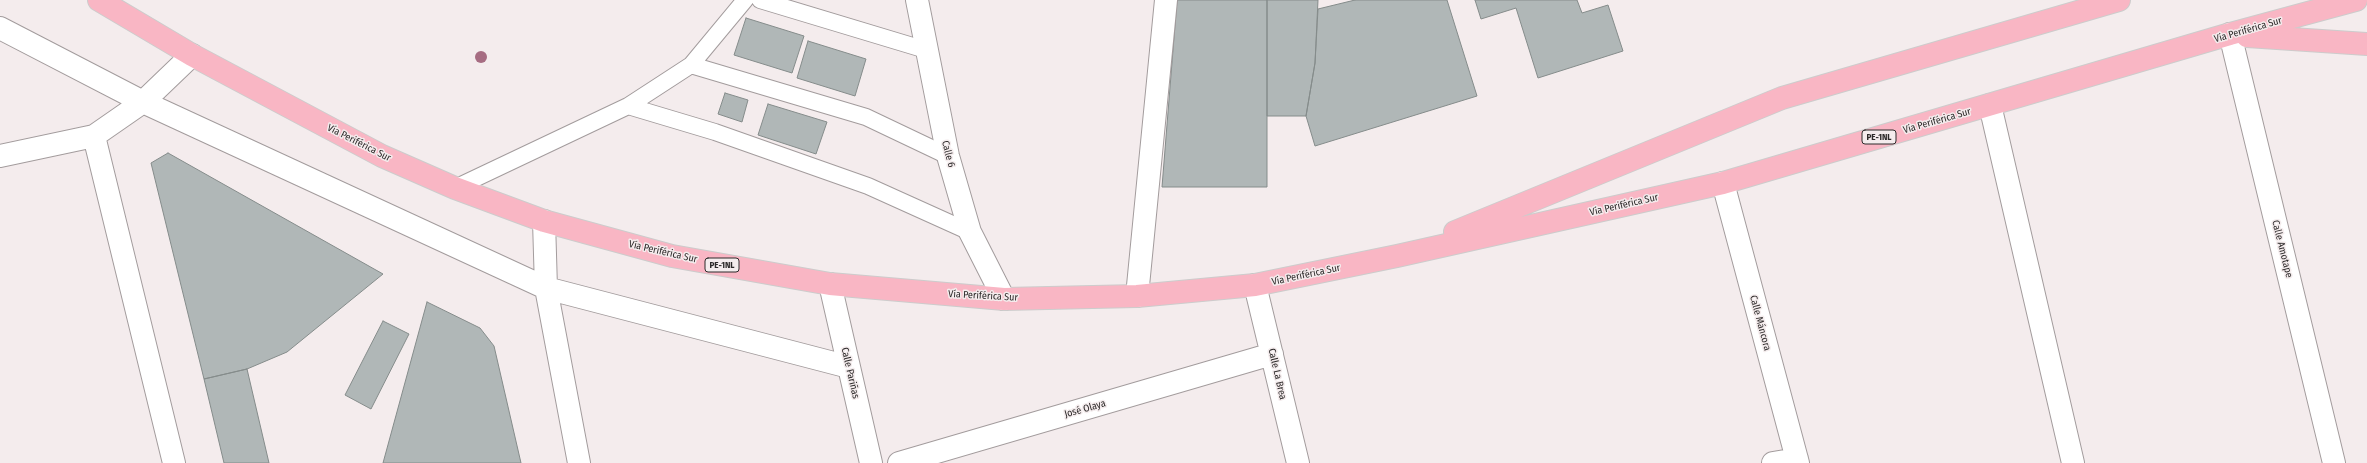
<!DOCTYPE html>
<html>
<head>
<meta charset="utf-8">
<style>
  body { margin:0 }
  canvas { display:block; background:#f4eced }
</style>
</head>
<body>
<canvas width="2367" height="463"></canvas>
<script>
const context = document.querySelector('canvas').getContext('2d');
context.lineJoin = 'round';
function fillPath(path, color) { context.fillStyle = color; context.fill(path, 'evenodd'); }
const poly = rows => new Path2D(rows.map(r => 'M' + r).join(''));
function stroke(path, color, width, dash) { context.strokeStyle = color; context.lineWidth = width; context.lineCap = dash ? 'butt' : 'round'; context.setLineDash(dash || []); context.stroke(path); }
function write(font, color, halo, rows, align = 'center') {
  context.font = font + ' "Fira Sans Condensed",sans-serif'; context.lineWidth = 3; context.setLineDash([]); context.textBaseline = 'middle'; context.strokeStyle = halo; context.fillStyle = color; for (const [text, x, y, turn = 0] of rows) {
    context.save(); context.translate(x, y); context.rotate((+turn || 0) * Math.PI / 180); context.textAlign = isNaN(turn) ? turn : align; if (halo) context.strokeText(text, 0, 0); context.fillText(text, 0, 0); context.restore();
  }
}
const building = poly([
  [1177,0,1267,0,1267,187,1162,187,1177,0],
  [1267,0,1318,0,1315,63,1306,116,1267,116,1267,0],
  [1355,0,1447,0,1477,96,1315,146,1306,116,1315,63,1318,9,1355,0],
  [1475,0,1577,0,1582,13,1608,5,1623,51,1538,78,1516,8,1481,19,1475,0],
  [746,18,804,36,792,73,734,55,746,18],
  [808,41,866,59,855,96,797,78,808,41],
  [725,93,748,100,742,122,718,114,725,93],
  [768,104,827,122,816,154,758,135,768,104],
  [168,153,383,274,287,352,247,369,204,379,151,163,168,153],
  [427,302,480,328,494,346,521,463,383,463,427,302],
  [383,321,409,334,371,409,345,395,383,321],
  [247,369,269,463,224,463,204,379,247,369]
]);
fillPath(building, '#b0b7b7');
stroke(building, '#858c8b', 1);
const lane = poly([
  [760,0,926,50],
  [691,65,745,0],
  [628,106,691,65,866,117,948,156],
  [455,188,628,106,715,132,868,186,970,232]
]);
const street = poly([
  [917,0,948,156,970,232,1004,299],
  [0,28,143,102,546,288,849,367],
  [2230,34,2334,463],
  [1990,105,2073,463],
  [94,136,174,463],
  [0,156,94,136,143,102,192,55],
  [1723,183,1798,463],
  [544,221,546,288,579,463],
  [830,284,871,463],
  [1255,285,1298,463],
  [1137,296,1166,0],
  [899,463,1272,354],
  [1773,463,1797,459]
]);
const highway = poly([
  [99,0,192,55,382,156,455,188,544,221,672,256,830,284,1004,299,1137,296,1255,285,1397,256,1723,183,2230,34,2356,0],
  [2247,36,2367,44],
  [1455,232,1782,98,2119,0]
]);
stroke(lane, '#a39c9d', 18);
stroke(street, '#a39c9d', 24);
stroke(highway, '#cdcccc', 24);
stroke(lane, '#fff', 16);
stroke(street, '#fff', 22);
stroke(highway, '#f9b6c4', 22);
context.fillStyle = '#a66c82';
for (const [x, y] of [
  [481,57]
]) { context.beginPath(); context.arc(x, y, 6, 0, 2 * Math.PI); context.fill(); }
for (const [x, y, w] of [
  [1879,137,34],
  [722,265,34]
]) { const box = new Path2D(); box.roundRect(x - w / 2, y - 7, w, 14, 3); context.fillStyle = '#f4eced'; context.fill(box); stroke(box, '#2d2a2a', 1); }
write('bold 9px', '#2d2a2a', null, [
  ["PE-1NL",1879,137],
  ["PE-1NL",722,265]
]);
write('10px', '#2d2a2a', '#f4eced', [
  ["Vía Periférica Sur",2248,30,-16],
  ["Vía Periférica Sur",1937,121,-16],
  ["Vía Periférica Sur",359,143,27],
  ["Calle 6",948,154,76],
  ["Vía Periférica Sur",1624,205,-13],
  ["Calle Amotape",2282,249,76],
  ["Vía Periférica Sur",663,252,13],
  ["Vía Periférica Sur",1306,275,-12],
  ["Vía Periférica Sur",983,296,3],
  ["Calle Máncora",1760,323,75],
  ["Calle Pariñas",850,373,77],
  ["Calle La Brea",1277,374,77],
  ["José Olaya",1085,409,-16]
]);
</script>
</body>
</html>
